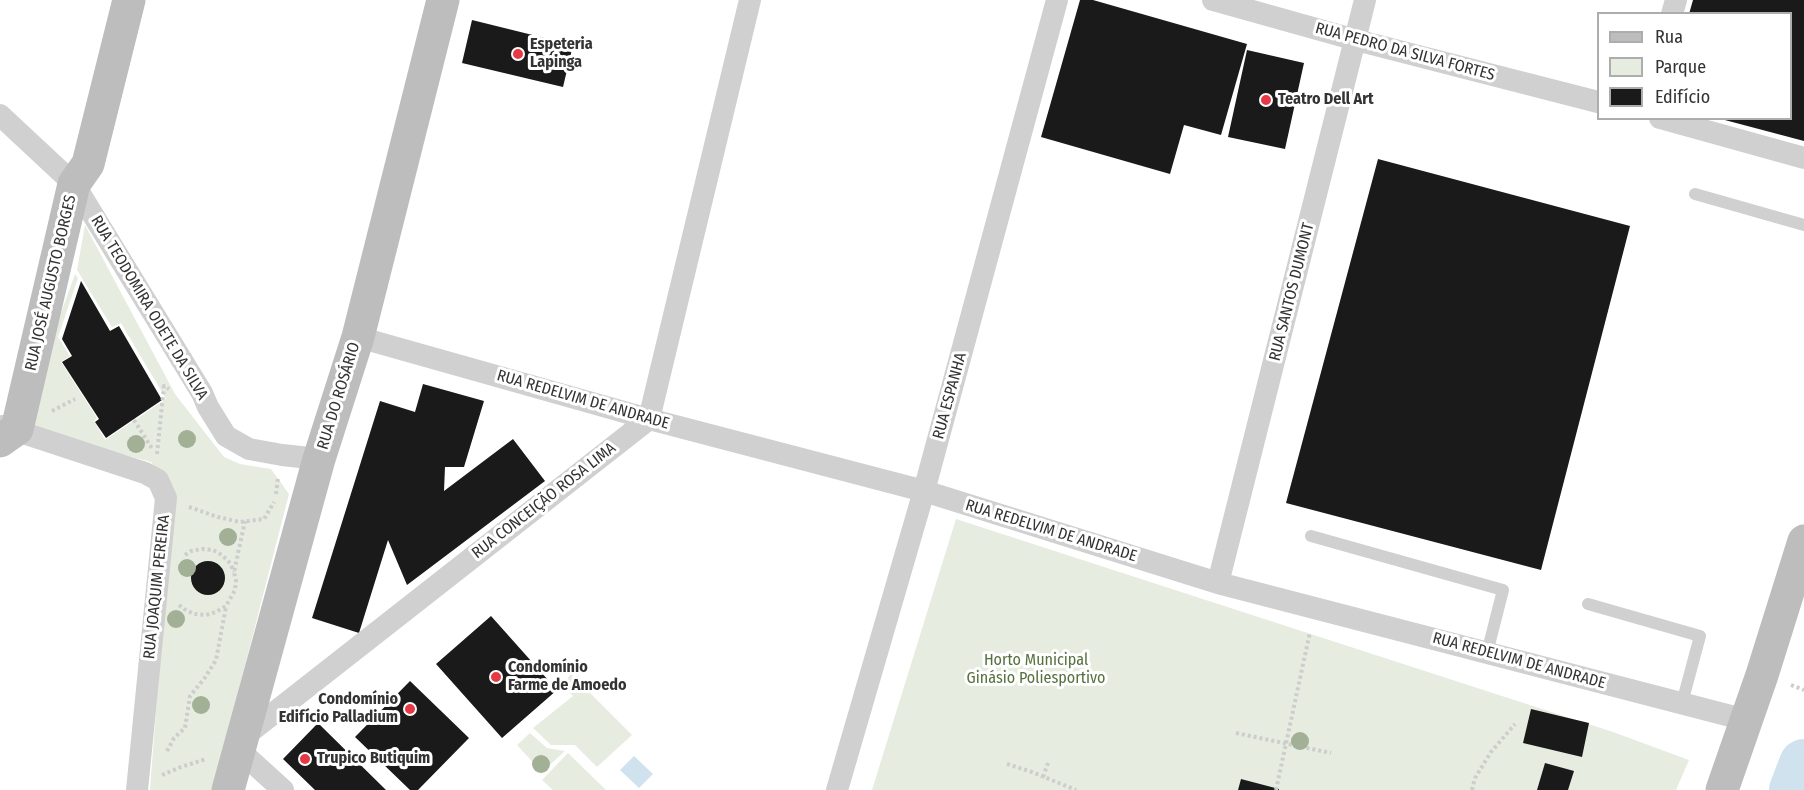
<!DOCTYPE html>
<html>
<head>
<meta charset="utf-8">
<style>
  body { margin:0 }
  #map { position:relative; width:1804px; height:790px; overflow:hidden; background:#fff; font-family:"Fira Sans Condensed",sans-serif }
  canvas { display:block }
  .legend { position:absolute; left:1597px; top:12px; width:195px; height:108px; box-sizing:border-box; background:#fff; border:2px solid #adadad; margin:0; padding:8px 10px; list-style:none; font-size:18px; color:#333 }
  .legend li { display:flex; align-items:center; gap:12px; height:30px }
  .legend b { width:30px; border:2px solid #adadad }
</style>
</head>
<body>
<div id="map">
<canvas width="1804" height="790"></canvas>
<ul class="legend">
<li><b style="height:8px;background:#bdbdbd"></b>Rua</li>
<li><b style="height:16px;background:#e6ecdf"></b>Parque</li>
<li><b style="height:16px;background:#1a1a1a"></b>Edifício</li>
</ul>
</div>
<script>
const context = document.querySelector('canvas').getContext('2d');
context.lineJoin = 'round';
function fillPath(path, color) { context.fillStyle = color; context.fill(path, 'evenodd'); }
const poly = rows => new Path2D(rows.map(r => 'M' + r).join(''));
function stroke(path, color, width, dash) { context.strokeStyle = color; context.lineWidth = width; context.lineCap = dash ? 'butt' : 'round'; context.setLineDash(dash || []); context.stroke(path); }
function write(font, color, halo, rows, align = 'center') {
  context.font = font + ' "Fira Sans Condensed",sans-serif'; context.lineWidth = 6; context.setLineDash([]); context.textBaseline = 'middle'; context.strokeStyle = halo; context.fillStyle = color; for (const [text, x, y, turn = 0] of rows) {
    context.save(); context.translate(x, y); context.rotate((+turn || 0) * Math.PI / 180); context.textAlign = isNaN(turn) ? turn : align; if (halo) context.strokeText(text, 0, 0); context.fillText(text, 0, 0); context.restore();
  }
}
fillPath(poly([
  [85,225,175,394,224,457,240,464,271,469,289,494,213,790,150,790,164,602,170,487,151,462,20,426,75,274,78,278,58,337,70,356,61,362,97,418,94,421,105,440,166,399,121,323,112,327,77,270],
  [956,519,1613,732,1689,760,1676,790,872,790],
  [571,674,632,735,597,767,575,745,551,745,533,728,573,696,562,685],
  [530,733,547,748,565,751,542,772,517,745],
  [568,753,606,790,553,790,542,780]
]), '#e6ecdf');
fillPath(poly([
  [634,756,653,774,639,788,620,770]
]), '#cfe2ee');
stroke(poly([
  [1794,790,1804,764]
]), '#cfe2ee', 50);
fillPath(poly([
  [1080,0,1093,0,1247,44,1221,135,1184,125,1170,174,1041,137],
  [1693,0,1804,0,1804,141,1721,119,1790,118,1790,14,1689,14],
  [472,20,573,45,563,87,462,63],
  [1247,50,1304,63,1285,149,1228,137],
  [1378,159,1630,226,1541,570,1286,503],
  [81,281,110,331,119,326,162,400,106,438,95,422,99,419,62,362,72,356,62,339],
  [423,384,484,401,464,467,445,467,444,491,513,439,545,481,407,585,388,540,359,633,312,618,380,401,415,412],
  '191 578a17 17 0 1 1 34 0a17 17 0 1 1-34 0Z',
  [491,616,557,690,502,738,436,664],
  [410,681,469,738,418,790,410,790,355,737],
  [1531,709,1589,723,1582,757,1523,743],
  [318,723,386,790,315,790,283,759],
  [1545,763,1574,771,1568,790,1537,790],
  [1241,779,1279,789,1279,790,1238,790]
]), '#1a1a1a');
stroke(poly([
  [52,411,75,399],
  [134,420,153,450],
  [157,454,164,386,169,389],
  [276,494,278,478],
  [189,507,218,517,240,522,264,519,274,502],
  [185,555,191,551,202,549,213,550,222,555,230,563,234,572],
  [179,605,184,609,194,614,206,615,216,612,226,606,235,590,236,581,234,572,245,521],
  [1791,685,1804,690],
  [1236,733,1331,753],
  [167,751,174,738,185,728,190,696,204,679,216,660,226,607],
  [1007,764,1032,772,1076,790],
  [162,775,181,767,206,759],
  [1043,777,1048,763],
  [1276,790,1310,632],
  [1472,790,1475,778,1491,752,1515,724]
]), '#cdcdcd', 4, [3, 3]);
stroke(poly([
  [1695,194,1804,225],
  [1311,536,1503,590,1487,653],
  [1588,604,1700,636,1682,703]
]), '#d0d0d0', 12);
stroke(poly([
  [1213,0,1356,40,1598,102],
  [1672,14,1676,0],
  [0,115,74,184,202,393,208,407,226,436,249,449,282,455,319,459],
  [1660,118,1804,158],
  [358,337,649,419,924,491,1218,583,1746,720],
  [2,426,145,473,158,480,166,498,137,790],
  [1218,583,1365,0],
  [242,738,649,419,750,0],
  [239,750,283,790],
  [837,790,924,491,1057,0]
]), '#d0d0d0', 22);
stroke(poly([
  [0,441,17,429,74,184,88,164,129,0],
  [228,790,319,459,358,337,443,0],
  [1722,790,1762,675,1804,541]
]), '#bdbdbd', 33);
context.fillStyle = '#a2b095';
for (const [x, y] of [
  [187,439],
  [136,444],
  [228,537],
  [187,568],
  [176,619],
  [201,705],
  [1300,741],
  [541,764]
]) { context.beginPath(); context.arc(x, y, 9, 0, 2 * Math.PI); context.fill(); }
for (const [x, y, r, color] of [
  [518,54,6,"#e63946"],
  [1266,100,6,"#e63946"],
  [496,677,6,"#e63946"],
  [410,709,6,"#e63946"],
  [305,759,6,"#e63946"]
]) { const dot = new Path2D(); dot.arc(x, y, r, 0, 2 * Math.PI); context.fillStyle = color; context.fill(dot); stroke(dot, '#fff', 2); }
write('bold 16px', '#333', '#fff', [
  ["Espeteria",530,45],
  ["Lapinga",530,63],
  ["Teatro Dell Art",1278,100],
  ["Condomínio",508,668],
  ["Farme de Amoedo",508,686],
  ["Condomínio",398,700,"right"],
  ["Edifício Palladium",398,718,"right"],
  ["Trupico Butiquim",317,759]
], 'left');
write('16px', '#333', '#fff', [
  ["RUA PEDRO DA SILVA FORTES",1405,52,15],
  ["RUA JOSÉ AUGUSTO BORGES",51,283,-77],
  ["RUA SANTOS DUMONT",1292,292,-76],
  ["RUA TEODOMIRA ODETE DA SILVA",149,308,59],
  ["RUA DO ROSÁRIO",339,396,-73],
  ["RUA ESPANHA",950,396,-75],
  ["RUA REDELVIM DE ANDRADE",583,400,16],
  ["RUA CONCEIÇÃO ROSA LIMA",544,501,-38],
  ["RUA REDELVIM DE ANDRADE",1051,531,17],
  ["RUA JOAQUIM PEREIRA",157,587,-84],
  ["RUA REDELVIM DE ANDRADE",1519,661,15]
]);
write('16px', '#56703f', '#fff', [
  ["Horto Municipal",1036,661],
  ["Ginásio Poliesportivo",1036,679]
]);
</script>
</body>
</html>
